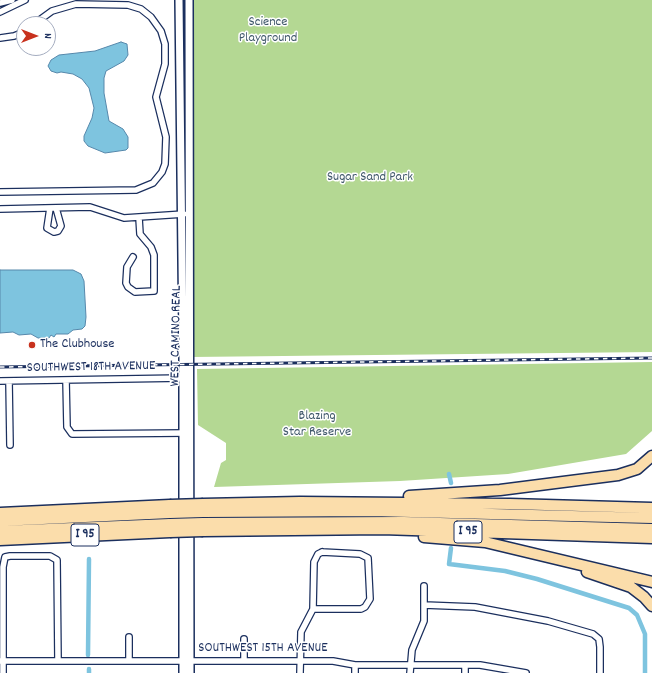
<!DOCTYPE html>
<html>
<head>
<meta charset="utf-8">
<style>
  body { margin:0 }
  #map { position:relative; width:652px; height:673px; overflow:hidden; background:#fff; font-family:Dekko,sans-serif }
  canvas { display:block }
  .north { position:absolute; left:16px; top:16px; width:40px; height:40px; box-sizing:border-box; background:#fff; border:1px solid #a4acbf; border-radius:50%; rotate:90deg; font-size:11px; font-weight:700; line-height:16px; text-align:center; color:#1b2f5e }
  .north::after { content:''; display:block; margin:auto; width:14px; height:18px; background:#c8321e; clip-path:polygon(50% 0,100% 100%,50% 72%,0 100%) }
</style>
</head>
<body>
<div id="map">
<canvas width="652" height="673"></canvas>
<div class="north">N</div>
</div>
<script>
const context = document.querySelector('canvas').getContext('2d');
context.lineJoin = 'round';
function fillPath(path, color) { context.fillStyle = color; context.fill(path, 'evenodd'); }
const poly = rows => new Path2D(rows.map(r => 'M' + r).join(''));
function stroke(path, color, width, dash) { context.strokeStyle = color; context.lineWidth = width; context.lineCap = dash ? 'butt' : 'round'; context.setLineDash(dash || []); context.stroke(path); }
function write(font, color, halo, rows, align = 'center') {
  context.font = font + ' Dekko,sans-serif'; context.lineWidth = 3; context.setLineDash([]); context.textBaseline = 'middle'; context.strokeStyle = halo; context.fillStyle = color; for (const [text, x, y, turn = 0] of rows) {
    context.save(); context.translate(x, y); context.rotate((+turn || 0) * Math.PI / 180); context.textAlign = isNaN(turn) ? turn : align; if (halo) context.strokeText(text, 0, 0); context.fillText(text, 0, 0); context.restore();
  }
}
fillPath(poly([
  [193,0,652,0,652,352,191,357],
  [652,362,652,431,626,454,508,474,400,481,214,487,221,463,226,460,226,443,198,425,197,369]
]), '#b4d893');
const water = poly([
  [121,42,127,44,128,55,124,61,106,71,104,78,104,93,109,121,123,129,128,137,128,148,126,150,105,153,88,146,84,141,84,136,92,118,94,108,89,88,82,79,73,74,61,72,57,73,51,71,48,66,51,60,59,55,95,51,121,42],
  [0,270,73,270,81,274,84,281,86,317,85,326,82,329,73,330,68,334,56,334,54,337,51,335,49,338,38,338,31,334,19,335,13,332,0,333,0,270]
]);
fillPath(water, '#7ec4df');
stroke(water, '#5688ab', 1);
stroke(poly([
  [449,474,451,483],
  [451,548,449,564,505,571,537,579,629,608,637,615,645,634,645,673],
  [88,655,89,559],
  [89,669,89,673]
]), '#7ec4df', 4.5);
const minor = poly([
  [0,3,12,0],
  [0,12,25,0],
  [0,38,14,36,24,32],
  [0,192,136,190,153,183,162,172,165,164,166,137,156,97,165,64,165,44,161,31,151,17,141,9,128,5,76,4,52,11,34,24],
  [50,208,47,228,54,232,58,231,61,226,56,208],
  [0,209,90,207,124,218,184,214],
  [133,257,127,267,126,283,128,287,135,292,154,291,154,255,151,247,140,234,139,218],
  [66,380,67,427,72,434,186,433],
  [0,381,183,378],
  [9,381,10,445],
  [322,552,360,554,368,558,370,599,365,607,361,609,313,609,314,562,318,554,322,552],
  [424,605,475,607,548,621,593,634,599,639,600,647,600,673],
  [129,637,129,661],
  [244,639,244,661],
  [0,661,333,661,355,665,480,665,526,673],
  [355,665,355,673],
  [465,665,465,673],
  [3,673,3,567,5,557,10,556,50,556,57,560,58,661],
  [300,673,301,632,313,609],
  [410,673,412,650,424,621,424,586]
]);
const tertiary = poly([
  [179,0,183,346,183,673],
  [189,0,190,673]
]);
const motorway = poly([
  [409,496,500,490,618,475,637,469,652,456],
  [203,504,300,502,510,504,652,508],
  [203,512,372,511,652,518],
  [0,513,170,505],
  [0,521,170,513],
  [203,523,404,522,652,529],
  [0,531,170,524],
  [203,531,382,529,652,538],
  [424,537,485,542,652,582],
  [0,540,170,532],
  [587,572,631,587,644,597,652,606]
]);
stroke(minor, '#1b2f5e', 8);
stroke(tertiary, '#1b2f5e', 10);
stroke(motorway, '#1b2f5e', 13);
stroke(minor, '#fff', 5.5);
stroke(tertiary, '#fff', 7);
stroke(motorway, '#fbddab', 10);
const rail = poly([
  [0,367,652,358]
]);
stroke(rail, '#1b2f5e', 3);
stroke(rail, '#fff', 1.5, [4.5]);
const motorwayBridge = poly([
  [170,505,203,504],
  [170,513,203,512],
  [170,524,203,523],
  [170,532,203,531]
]);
stroke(motorwayBridge, '#1b2f5e', 13, []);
stroke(motorwayBridge, '#fbddab', 10);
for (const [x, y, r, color] of [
  [32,345,4,"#c8321e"]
]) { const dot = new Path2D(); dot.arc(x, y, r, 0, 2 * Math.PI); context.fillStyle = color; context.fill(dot); stroke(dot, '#fff', 1.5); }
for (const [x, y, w] of [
  [468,532,28],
  [85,535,28]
]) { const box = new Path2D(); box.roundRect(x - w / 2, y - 11, w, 22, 3); context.fillStyle = '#fff'; context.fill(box); stroke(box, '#1b2f5e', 1); }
write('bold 13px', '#1b2f5e', null, [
  ["I 95",468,532],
  ["I 95",85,535]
]);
write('14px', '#41596b', '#fff', [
  ["Science",268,23],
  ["Playground",268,39],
  ["Sugar Sand Park",370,178],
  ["Blazing",317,417],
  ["Star Reserve",317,433]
]);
write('14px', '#1b2f5e', '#fff', [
  ["WEST CAMINO REAL",177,336,-89],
  ["SOUTHWEST 18TH AVENUE",91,368,-1],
  ["SOUTHWEST 15TH AVENUE",263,649]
]);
write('14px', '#1b2f5e', '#fff', [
  ["The Clubhouse",40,345]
], 'left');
</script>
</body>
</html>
